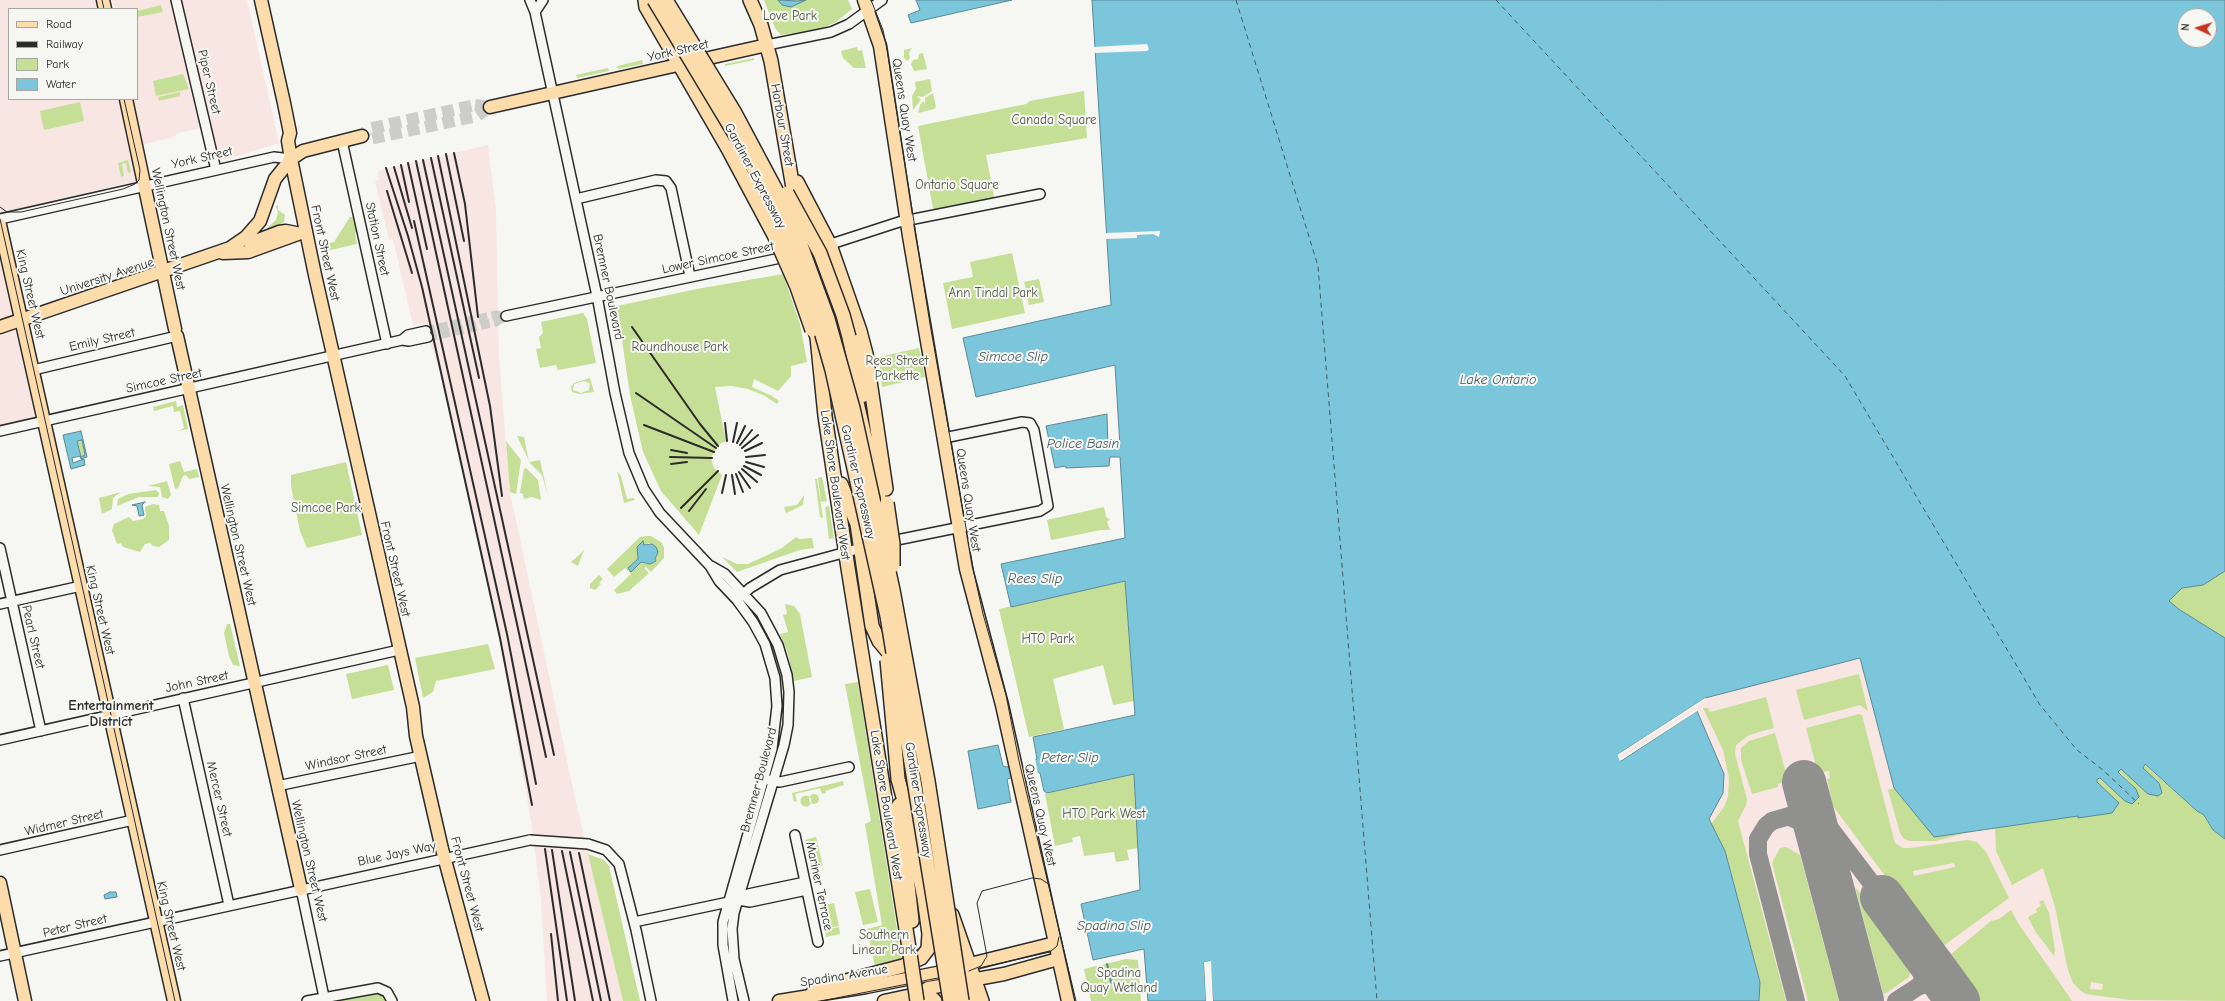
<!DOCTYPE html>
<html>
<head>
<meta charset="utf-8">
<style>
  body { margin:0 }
  #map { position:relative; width:2225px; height:1001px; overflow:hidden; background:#f6f6f2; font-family:"Comic Neue",sans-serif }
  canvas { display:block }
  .legend { position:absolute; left:8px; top:8px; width:130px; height:92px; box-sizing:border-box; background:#f6f6f2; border:1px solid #a5a5a2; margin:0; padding:5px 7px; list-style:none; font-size:12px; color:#2b2b2b }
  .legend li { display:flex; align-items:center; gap:8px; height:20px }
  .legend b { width:20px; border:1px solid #a5a5a2 }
  .north { position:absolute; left:2177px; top:8px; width:40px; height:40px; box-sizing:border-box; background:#f6f6f2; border:1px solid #a5a5a2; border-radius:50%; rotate:274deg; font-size:11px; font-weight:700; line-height:16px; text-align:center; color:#2b2b2b }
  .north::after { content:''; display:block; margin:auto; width:14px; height:18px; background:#c8321e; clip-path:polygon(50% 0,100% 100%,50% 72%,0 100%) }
</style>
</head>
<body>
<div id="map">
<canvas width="2225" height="1001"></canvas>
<ul class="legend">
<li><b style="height:5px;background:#fddcac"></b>Road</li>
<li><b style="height:5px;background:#2b2b2b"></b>Railway</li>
<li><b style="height:11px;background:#c6df96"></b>Park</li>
<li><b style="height:11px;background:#7cc6dc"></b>Water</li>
</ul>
<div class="north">N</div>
</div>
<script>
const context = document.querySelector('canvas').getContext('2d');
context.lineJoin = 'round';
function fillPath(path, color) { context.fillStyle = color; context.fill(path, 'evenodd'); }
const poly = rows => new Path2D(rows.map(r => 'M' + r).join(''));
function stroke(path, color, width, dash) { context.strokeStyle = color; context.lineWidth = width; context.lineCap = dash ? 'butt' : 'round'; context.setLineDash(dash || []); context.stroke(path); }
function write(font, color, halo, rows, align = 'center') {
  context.font = font + ' "Comic Neue",sans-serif'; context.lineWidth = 4; context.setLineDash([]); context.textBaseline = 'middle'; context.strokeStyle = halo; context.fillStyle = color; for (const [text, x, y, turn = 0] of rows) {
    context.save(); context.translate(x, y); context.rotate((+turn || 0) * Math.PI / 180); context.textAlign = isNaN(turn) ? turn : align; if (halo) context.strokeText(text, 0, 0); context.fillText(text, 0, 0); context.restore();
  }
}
fillPath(poly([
  [0,0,103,0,105,9,9,9,9,99,137,99,137,9,115,9,112,0,247,0,279,143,218,162,183,4,179,5,202,128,177,133,175,137,136,146,144,186,0,219],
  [488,145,496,211,499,358,510,492,573,789,623,1001,547,1001,541,900,532,827,496,618,444,383,423,323,413,325,393,239,389,240,375,181,379,180,378,171],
  [0,225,44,421,0,431],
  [1860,658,1894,788,1976,832,2023,824,2038,854,2088,979,2224,1001,1759,1001,1760,981,1725,851,1709,819,1723,793,1620,761,1617,755,1705,698]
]), '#f8e6e2');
fillPath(poly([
  [764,0,848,0,852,9,836,22,820,29,781,35,775,28],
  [161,5,163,12,137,17,137,11],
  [857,47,858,51,862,50,866,68,854,68,843,58,841,51],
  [912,48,909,53,910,58,907,61,904,58,904,50],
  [923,53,927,69,914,71,911,64,913,60,918,59,919,54],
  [754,58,754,60,725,66,725,64],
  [642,60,643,64,618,69,617,66],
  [608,68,609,71,577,78,576,75],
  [183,74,189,89,156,96,153,81],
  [930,79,932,91,923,97,917,96,921,100,913,110,912,96,916,89,915,82],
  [1084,91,1087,138,986,155,995,201,934,214,918,126,1026,104,1030,101],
  [180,92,180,96,159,101,158,97],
  [933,93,936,107,934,109,918,113,920,105,923,101,925,104,925,98],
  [80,102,84,121,44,130,40,111],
  [128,160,131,172,128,173,126,163,122,164,124,176,121,177,118,163],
  [278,205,278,210,285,215,284,222,274,229,263,232,276,220,278,213,276,206],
  [350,217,354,217,357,222,358,230,355,233,357,244,322,252,324,244,334,242],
  [1012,253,1025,313,952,329,943,283,973,277,970,262],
  [783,274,800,324,807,362,791,366,791,376,778,391,754,379,752,387,772,396,779,401,777,404,765,396,748,389,732,386,715,387,726,441,718,445,711,458,714,468,722,475,699,535,661,491,643,452,630,395,617,306,697,289],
  [1039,279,1044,302,1029,305,1027,296,1034,294,1033,288,1026,289,1024,282],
  [583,313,587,319,596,363,558,370,556,365,540,368,536,349,541,348,539,337,543,333,541,322],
  [919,348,925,377,882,387,879,357],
  [590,378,594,392,579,394,572,392,571,387,574,383],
  [584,381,590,383,589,390,581,393,573,390,574,384],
  [176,401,177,407,183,405,188,429,178,431,184,428,180,411,174,412,173,406,154,411,153,407],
  [517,436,524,437,529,462,540,460,548,496,542,475,530,463],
  [82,440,85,456,81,457,77,441],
  [506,441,521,460,516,494,510,492],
  [180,461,184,472,197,469,199,477,189,479,186,475,183,476,178,488,175,489,169,464],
  [346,462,362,535,307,548,300,531,291,486,291,475],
  [526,468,538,480,541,500,532,497,524,499,523,494,520,493,524,469],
  [617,471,621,476,627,499,634,498,635,500,624,503],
  [822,477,827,501,821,502,818,478],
  [815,479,817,479,823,518,820,517],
  [167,481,171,495,168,499,162,497,160,487,148,486],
  [156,490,159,493,158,497,139,497,117,506,118,499,128,494],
  [121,492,113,498,112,509,102,514,99,498],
  [804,495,803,505,786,513,784,507,797,505],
  [153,504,159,505,160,511,164,511,169,526,169,540,159,547,153,546,150,543,145,544,140,552,123,547,121,543,117,544,112,530,114,524,129,517,133,521,143,519,146,516,145,507],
  [829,506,834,538,829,539,825,507],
  [1104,507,1106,517,1110,519,1107,522,1110,530,1101,530,1051,540,1047,520],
  [646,536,651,536,661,542,664,547,664,558,651,572,646,567,644,568,649,573,629,591,617,594,614,590,631,574,625,568,614,577,607,569,640,537],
  [649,543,654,545,656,561,647,564,641,562,631,572,628,568,638,559,644,545],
  [796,537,799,539,812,538,814,548,800,550,737,572,722,557,737,564,748,564,782,548],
  [584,550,578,566,571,562,578,556],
  [2225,571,2225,638,2180,610,2169,601,2181,588,2203,585],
  [599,575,603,579,599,583,601,584,595,590,590,588,590,584],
  [1125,581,1134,701,1113,705,1103,665,1053,679,1064,729,1029,737,999,609],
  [785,604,794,606,800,614,812,677,794,681,788,654,780,634,788,632,783,615,787,614],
  [227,624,230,624,240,666,233,665,229,656,224,633],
  [488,644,495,669,436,681,433,692,423,698,415,658],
  [388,665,394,690,352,699,346,674],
  [1859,674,1868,711,1860,705,1804,720,1796,690],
  [858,682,902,961,875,967,867,929,882,925,865,824,871,821,845,684],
  [1766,697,1774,728,1749,735,1736,745,1735,754,1747,799,1746,805,1738,821,1786,1001,1759,1001,1760,981,1725,851,1711,824,1724,807,1728,797,1729,778,1723,750,1703,708,1708,708,1710,712],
  [1859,714,1862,715,1895,843,1903,848,1910,848,1968,840,1977,842,1986,852,2009,898,1943,946,1935,945,1893,887,1895,885,1893,883,1891,884,1833,806,1827,779,1830,778,1829,771,1818,773,1806,728],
  [1954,863,1955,867,1914,876,1913,871],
  [1775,733,1788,781,1778,784,1778,787,1752,794,1741,760,1741,748,1749,741],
  [2144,764,2197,811,2204,815,2213,830,2225,839,2225,1001,2130,1000,2086,994,2081,991,2073,983,2068,970,2055,907,2043,868,2012,885,1996,851,1995,828,2078,816,2078,817,2119,803,2097,782,2098,778,2132,803,2139,797,2136,789,2118,770,2121,769,2159,783,2143,768],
  [2091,982,2103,984,2102,990,2090,989],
  [1134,774,1138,848,1127,850,1129,860,1116,862,1114,852,1084,856,1080,836,1072,838,1073,842,1055,846,1045,794],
  [843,781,844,785,825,791,826,793,822,794,820,788,795,794,797,801,794,802,792,793],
  [1894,788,1934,837,1966,833,1936,841,1910,841,1904,839,1900,833,1888,790],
  '809 799a5 5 0 1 1 10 0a5 5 0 1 1-10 0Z',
  '800.5 801a5.5 5.5 0 1 1 11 0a5.5 5.5 0 1 1-11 0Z',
  [816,837,818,844,806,846,805,840],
  [818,845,823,866,811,868,806,848],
  [1786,847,1800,855,1839,1001,1808,1001,1772,863,1780,848],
  [588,854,604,860,609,866,640,1001,623,1001],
  [1855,887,1867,901,1865,903,1866,905,1868,904,1912,964,1909,977,1885,994,1883,993],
  [870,889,878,922,863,925,855,892],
  [2043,900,2049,913,2055,950,2054,956,2035,931,2028,917,2037,912,2036,909,2041,906,2039,902],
  [834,903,839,926,824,929,819,906],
  [2011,910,2018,923,2072,1001,1976,1001,1948,963,1950,955,1991,921,1999,919],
  [839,927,840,934,826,937,825,930],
  [1126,959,1138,960,1141,1001,1091,1001,1084,969],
  [374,992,384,996,387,1001,334,1001]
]), '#c6df96');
const water = poly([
  [778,0,797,1,806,0,791,7,782,5,778,0],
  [916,0,1012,0,911,23,908,15,920,10,916,0],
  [1092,0,2225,0,2225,571,2203,585,2182,588,2169,601,2180,610,2225,638,2225,839,2213,830,2204,815,2197,811,2145,764,2143,768,2159,783,2162,793,2158,796,2148,794,2121,769,2118,772,2136,789,2139,797,2132,804,2125,801,2100,778,2097,779,2097,782,2119,803,2112,813,2078,818,2078,816,1934,837,1894,788,1860,658,1705,698,1617,755,1621,761,1697,711,1724,774,1723,793,1709,819,1725,851,1760,982,1759,1001,1213,1001,1210,961,1204,962,1206,1001,1148,1001,1144,949,1093,960,1081,904,1140,890,1134,774,1047,793,1044,791,1040,773,1038,772,1007,779,1011,802,978,809,968,751,998,745,1003,766,1006,767,1037,759,1033,737,1135,715,1125,581,1011,607,1001,564,1125,538,1120,457,1110,457,1109,466,1066,468,1065,466,1055,468,1046,426,1107,414,1108,447,1120,446,1115,365,976,397,963,338,1111,305,1092,0],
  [2185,16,2209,16,2209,40,2185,40,2185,16],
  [81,431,87,457,81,459,80,456,72,458,73,463,84,459,85,465,71,469,63,435,81,431],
  [82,440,85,455,81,457,77,441,82,440],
  [145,502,142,505,144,515,139,516,137,506,132,505,145,502],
  [643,541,644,545,652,544,656,547,658,552,655,559,656,561,650,564,641,562,631,572,628,568,638,559,637,547,643,541],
  [110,892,116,892,117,897,105,899,104,895,110,892]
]);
fillPath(water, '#7cc6dc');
stroke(water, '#5c8895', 1);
fillPath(poly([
  [1147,44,1149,49,1147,51,1094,53,1093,47],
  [1160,231,1159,237,1153,234,1137,235,1137,238,1105,239,1105,233],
  [1705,698,1706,700,1619,756,1621,758,1696,709,1699,710,1620,761,1617,755],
  [1035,758,1038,774,1011,780,1008,765],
  [1211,961,1213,1001,1211,1001,1209,963,1206,963,1208,1001,1206,1001,1204,962]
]), '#f6f6f2');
stroke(poly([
  [1107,964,1111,982,1117,988,1139,985]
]), '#5c8895', 2);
stroke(poly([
  [1236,0,1318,266,1377,1001],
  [1496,0,1845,376,2040,705,2077,750,2103,770,2139,804]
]), '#435a60', 1, [5, 4]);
stroke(poly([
  [1792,818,1808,825,1821,845],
  [1917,945,1926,966,1925,977,1919,986],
  [1860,996,1861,1001],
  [1796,1001,1758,854,1758,839,1766,826,1772,821,1793,815,1802,814,1819,819,1829,827,1882,897],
  [1896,1001,1919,986,1933,983,1943,987,1958,1001]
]), '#90908e', 18);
stroke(poly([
  [1804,782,1862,1001],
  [1882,897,1958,1001]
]), '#90908e', 44);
stroke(poly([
  [426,331,496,315,506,316],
  [428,337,496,322,506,316]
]), '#cdcdca', 9, [9, 4.5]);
stroke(poly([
  [475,105,490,107,477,116,370,139,362,136,368,129,475,105]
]), '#cdcdca', 12, [12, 6]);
const minor = poly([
  [176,0,216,170],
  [530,0,535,12,543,0],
  [535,12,597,296,615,393,629,453,644,489,660,513,710,566,719,581,737,600,753,622,765,644,775,678,777,706,772,749,723,922,723,945,733,1001],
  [767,45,831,32,849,24,882,0],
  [342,141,387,344],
  [576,199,656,180,666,181,671,188,690,276],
  [0,219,274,157,291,159],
  [825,246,899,222,1040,194],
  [506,316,790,256],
  [402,340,408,335,426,331],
  [33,370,177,336,175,329],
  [0,431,402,340,409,341,428,337],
  [887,542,1040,511,1048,506,1034,430,1030,423,1022,422,944,438],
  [0,548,41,731],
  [711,566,725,574,761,613,778,645,787,675,789,692,788,725,784,745,734,913,732,929,734,959,744,1001],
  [737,600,750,588,780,570,865,547],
  [0,604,81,586],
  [183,698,229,905],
  [0,740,399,650],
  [768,780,780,782,849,767],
  [277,786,421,756],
  [795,835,818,942],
  [588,844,606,850,619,864,636,930,651,1001],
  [0,850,133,820],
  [301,889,324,997],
  [738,900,750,902,807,890],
  [634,922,738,900,748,894,805,882],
  [0,956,530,840],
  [307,1001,378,988,387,992,392,1001]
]);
const major = poly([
  [103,0,105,9],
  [261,0,284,103,290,133,288,141,291,159,315,275,413,707,416,736,442,849,483,1001],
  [864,0,880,46,909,236,966,569,1002,705,1068,1001],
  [126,99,175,329],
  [490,107,767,45],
  [0,225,174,1001],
  [250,243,279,232,286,231,296,233],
  [223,253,248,252,306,231],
  [0,327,230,248,246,237,260,221,275,179,291,159,303,151,362,136],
  [177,336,301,889],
  [0,883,25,1001],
  [962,966,1055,943],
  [966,981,1004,974,1058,959],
  [779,1001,866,987,937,973],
  [884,1001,921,993,928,988,940,986]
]);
const highway = poly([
  [645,0,646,7,727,147],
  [750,0,761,25,771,61,793,188,799,208],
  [797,182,830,245,860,331,866,354,886,489],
  [808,238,836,326],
  [813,326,817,337,825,416,848,568,910,954],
  [849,337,862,396],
  [853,385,884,520],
  [841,484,857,524,872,626,879,641,898,664],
  [899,805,912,921],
  [952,915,982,1001],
  [965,981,971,1001],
  [921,993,930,996,935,1001],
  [811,995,819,988,903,966,921,958,928,949,929,934,924,898,908,815,898,779]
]);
stroke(minor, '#2b2b2b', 12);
stroke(major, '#2b2b2b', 15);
stroke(highway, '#2b2b2b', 16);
stroke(minor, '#f6f6f2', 9);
stroke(major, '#fddcac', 12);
stroke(highway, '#fddcac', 13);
stroke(poly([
  [102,0,104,9],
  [871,0,883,30,887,50,930,324,974,573,983,614,1006,695,1019,761,1076,1001],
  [0,207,7,212,21,212,123,189,135,184,139,180,140,170,124,99],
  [0,219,175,1001],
  [979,968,1050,952,1057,946,1059,937],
  [969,971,981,966,987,956,977,903,982,891,1032,878,1041,879,1050,885],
  [821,1001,938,978]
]), '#2b2b2b', 1);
stroke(poly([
  [454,153,465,204,478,317],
  [446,154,464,241],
  [438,156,490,406,502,496],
  [431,158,479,378],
  [423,160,554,755],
  [416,161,546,757],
  [408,163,427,249],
  [401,165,409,202],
  [394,167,412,228],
  [386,168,408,236,422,287,500,638,532,805],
  [387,191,412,273],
  [414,221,507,634,536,784],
  [632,327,700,424,718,446],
  [636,393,716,448],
  [725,423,727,441],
  [644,425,714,452],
  [733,442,737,423],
  [737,443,745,426],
  [740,445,752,430],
  [742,448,758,435],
  [671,450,687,453],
  [745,451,762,443],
  [670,457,712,458],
  [746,457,765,455],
  [746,462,764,467],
  [671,464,687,462],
  [744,466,761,475],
  [742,469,757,482],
  [739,472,750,488],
  [736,474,743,492],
  [732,475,735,494],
  [722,493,726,475],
  [681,508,718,471],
  [689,511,706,489],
  [545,849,567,1001],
  [552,850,575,1001],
  [562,851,593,1001],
  [570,852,601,1001],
  [579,853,610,1001],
  [551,934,558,1001]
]), '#2b2b2b', 2);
const minorBridge = poly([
  [530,840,588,844]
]);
const highwayBridge = poly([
  [654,0,740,143,767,194,799,265,820,328,832,370,887,616,950,1001],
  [666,0,735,113,775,188,798,237,828,319,853,408,893,590,928,781,962,1001],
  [727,147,774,235,797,287,812,330],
  [787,193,820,253,843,315,849,337],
  [887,503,893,544,893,566],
  [887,660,898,779],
  [910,954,917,1001]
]);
stroke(minorBridge, '#2b2b2b', 12, []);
stroke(highwayBridge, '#2b2b2b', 16, []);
stroke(minorBridge, '#f6f6f2', 9);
stroke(highwayBridge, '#fddcac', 13);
write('13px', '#525846', '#f6f6f2', [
  ["Love Park",790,16],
  ["Canada Square",1054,120],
  ["Ontario Square",957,185],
  ["Ann Tindal Park",993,293],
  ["Roundhouse Park",680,347],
  ["Rees Street",897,361],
  ["Parkette",897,376],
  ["Simcoe Park",326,508],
  ["HTO Park",1048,639],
  ["HTO Park West",1104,814],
  ["Southern",884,935],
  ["Linear Park",884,950],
  ["Spadina",1119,973],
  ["Quay Wetland",1119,988]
]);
write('13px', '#2b2b2b', '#f6f6f2', [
  ["York Street",678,51,-13],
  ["Piper Street",209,82,77],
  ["Queens Quay West",904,110,81],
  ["Harbour Street",782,125,80],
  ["York Street",202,158,-13],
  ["Gardiner Expressway",755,176,62],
  ["Wellington Street West",168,229,78],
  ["Station Street",377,239,78],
  ["Front Street West",325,253,78],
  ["Lower Simcoe Street",718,258,-12],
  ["University Avenue",107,277,-18],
  ["Bremner Boulevard",608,287,78],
  ["King Street West",30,294,77],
  ["Emily Street",102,340,-13],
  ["Simcoe Street",164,381,-12],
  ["Gardiner Expressway",858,482,77],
  ["Lake Shore Boulevard West",835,485,82],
  ["Queens Quay West",968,500,81],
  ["Wellington Street West",238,545,77],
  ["Front Street West",395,569,77],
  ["King Street West",100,610,77],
  ["Pearl Street",33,637,77],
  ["John Street",197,682,-12],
  ["Windsor Street",346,758,-12],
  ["Bremner Boulevard",759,780,-75],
  ["Mercer Street",219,799,77],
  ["Gardiner Expressway",918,800,81],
  ["Lake Shore Boulevard West",886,805,81],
  ["Queens Quay West",1040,815,77],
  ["Widmer Street",64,823,-13],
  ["Blue Jays Way",397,854,-12],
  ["Wellington Street West",309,861,77],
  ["Front Street West",467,884,75],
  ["Mariner Terrace",819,886,78],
  ["Peter Street",75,926,-13],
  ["King Street West",171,926,77],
  ["Spadina Avenue",844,976,-9]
]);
write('italic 14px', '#435a60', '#f6f6f2', [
  ["Simcoe Slip",1013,357],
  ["Lake Ontario",1498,380],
  ["Police Basin",1083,444],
  ["Rees Slip",1035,579],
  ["Peter Slip",1070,758],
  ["Spadina Slip",1114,926]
]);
write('bold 14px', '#2b2b2b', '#f6f6f2', [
  ["Entertainment",111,706],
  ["District",111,722]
]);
</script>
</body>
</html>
